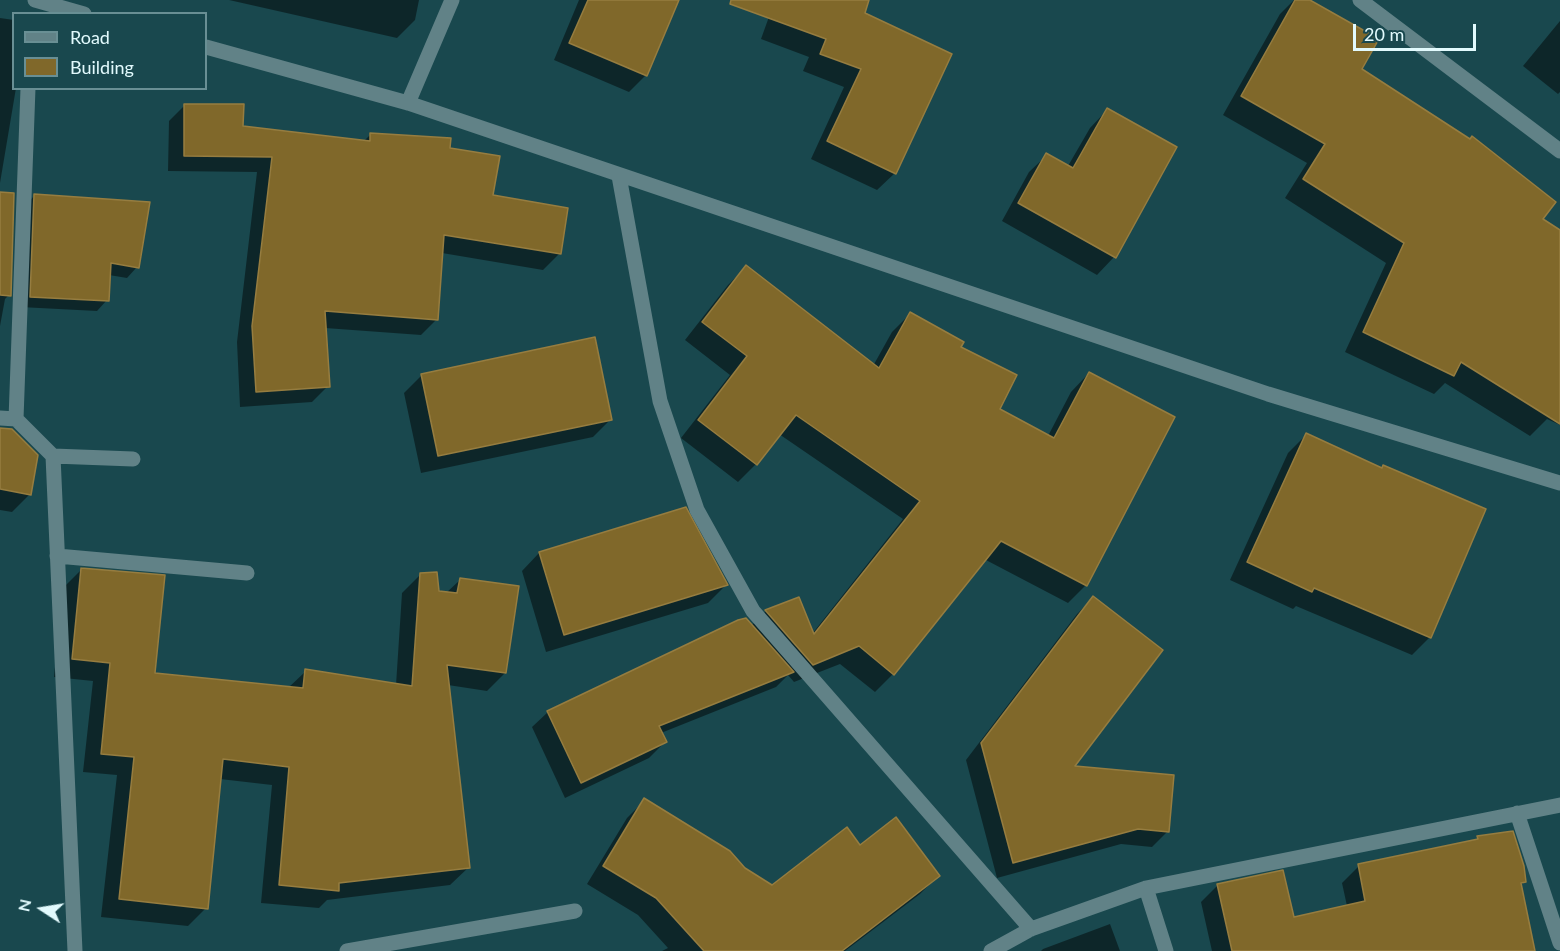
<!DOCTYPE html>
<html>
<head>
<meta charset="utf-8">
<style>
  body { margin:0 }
  #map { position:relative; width:1560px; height:951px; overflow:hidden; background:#19484e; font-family:Lato,sans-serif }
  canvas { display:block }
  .legend { position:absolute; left:12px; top:12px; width:195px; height:78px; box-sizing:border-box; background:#19484e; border:2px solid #698f94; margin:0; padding:8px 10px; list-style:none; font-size:18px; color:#e2fafd }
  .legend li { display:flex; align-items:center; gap:12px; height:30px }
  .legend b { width:30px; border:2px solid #698f94 }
  .north { position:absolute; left:12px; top:879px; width:60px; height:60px; -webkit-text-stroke:4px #19484e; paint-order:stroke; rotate:282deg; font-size:16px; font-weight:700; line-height:24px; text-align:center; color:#e2fafd }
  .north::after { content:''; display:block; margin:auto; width:21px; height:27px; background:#e2fafd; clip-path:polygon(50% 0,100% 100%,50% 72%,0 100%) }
  .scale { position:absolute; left:1353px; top:24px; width:123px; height:27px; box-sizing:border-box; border:3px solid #e2fafd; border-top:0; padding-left:8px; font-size:18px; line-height:21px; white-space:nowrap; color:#e2fafd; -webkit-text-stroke:4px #19484e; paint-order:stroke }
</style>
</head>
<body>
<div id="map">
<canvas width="1560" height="951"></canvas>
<ul class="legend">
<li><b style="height:8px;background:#618287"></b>Road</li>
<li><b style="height:16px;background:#80682a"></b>Building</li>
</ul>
<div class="north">N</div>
<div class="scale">20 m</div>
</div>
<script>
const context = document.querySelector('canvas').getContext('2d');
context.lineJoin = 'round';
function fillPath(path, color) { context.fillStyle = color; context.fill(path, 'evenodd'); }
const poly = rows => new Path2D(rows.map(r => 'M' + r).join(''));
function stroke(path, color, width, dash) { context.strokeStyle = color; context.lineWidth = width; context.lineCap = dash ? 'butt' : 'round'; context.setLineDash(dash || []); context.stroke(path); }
fillPath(poly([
  [229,0,419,0,415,20,397,38],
  [579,0,678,0,645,76,629,92,554,60],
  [775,0,868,0,863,14,895,173,877,190,811,159,844,87,803,71,809,57,761,39],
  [1294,0,1307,0,1360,70,1540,219,1560,231,1560,425,1547,419,1530,436,1445,383,1434,394,1345,352,1386,263,1285,198,1307,163,1223,115,1280,14],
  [0,18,14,20,14,88,16,88,0,183],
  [1560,21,1560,92,1558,94,1523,66],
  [185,105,242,128,363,142,371,134,449,149,491,196,559,254,543,270,442,253,437,319,421,335,325,328,328,386,312,402,240,407,237,342,257,172,168,171,169,121],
  [1107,110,1175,148,1114,257,1097,275,1002,221,1029,172,1047,155,1068,166,1090,128],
  [0,194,9,295,5,299,0,326],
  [34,196,137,267,127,278,109,275,107,300,97,311,20,307,24,207],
  [746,267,873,366,892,332,910,314,958,348,998,410,1048,436,1071,392,1089,373,1086,585,1068,603,984,559,893,674,875,692,840,664,794,682,788,675,776,687,661,733,665,742,649,758,565,798,532,727,548,712,751,626,766,611,798,599,812,634,903,519,779,434,756,464,738,482,681,438,730,375,685,340,728,285],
  [422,375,611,419,593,437,421,473,404,393],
  [0,429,30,494,12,512,0,510],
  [1306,435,1381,469,1383,467,1430,637,1412,655,1296,606,1293,609,1230,580,1288,453],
  [539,553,726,585,708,603,546,652,522,571],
  [82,569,153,674,288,688,306,671,396,685,402,593,421,574,437,593,446,593,460,580,505,673,487,691,448,685,469,867,450,885,327,900,319,908,261,903,272,785,220,779,206,908,188,926,101,917,117,775,83,772,93,681,54,677,63,588],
  [1093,598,1072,768,1168,831,1152,847,1121,844,997,878,966,760,1077,614],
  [645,800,772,886,859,847,938,876,920,894,845,951,662,951,668,948,638,915,587,884,627,818],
  [1478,838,1525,881,1520,886,1534,951,1212,951,1201,902,1218,885,1293,919,1347,906,1342,883,1359,866,1474,842],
  [1110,924,1120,951,1041,951,1043,949]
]), '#0007');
const building = poly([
  [588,0,679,0,647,76,569,43,588,0],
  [731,0,869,0,865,13,952,54,896,174,827,141,861,69,820,54,826,39,730,4,731,0],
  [1295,0,1310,0,1379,39,1362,69,1470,139,1472,136,1556,202,1543,219,1560,230,1560,424,1461,362,1454,376,1363,332,1404,243,1303,179,1325,144,1241,96,1295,0],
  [184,104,244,104,243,126,370,141,370,133,451,138,450,148,500,156,493,195,568,208,561,254,444,235,438,320,325,311,330,387,256,392,252,326,272,157,184,156,184,104],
  [1107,108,1177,147,1116,258,1018,203,1046,153,1073,168,1107,108],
  [0,192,14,193,11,296,0,295,0,192],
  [34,194,150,202,139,268,111,263,109,301,30,297,34,194],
  [746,265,879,368,910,312,964,342,961,347,1017,375,1000,409,1054,438,1089,372,1175,417,1087,586,1001,541,894,675,859,646,813,665,765,610,799,597,814,634,920,501,796,415,757,465,698,420,747,356,702,322,746,265],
  [595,337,612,420,438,456,421,374,595,337],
  [0,428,12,429,38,455,31,495,0,489,0,428],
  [1306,433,1382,468,1383,465,1486,509,1431,638,1314,588,1312,592,1247,562,1306,433],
  [686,507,728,585,564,635,539,552,686,507],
  [81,568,165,575,155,673,303,688,305,669,412,686,420,573,437,572,439,591,457,593,460,578,519,586,506,673,447,665,470,868,339,883,339,891,279,885,289,767,223,759,208,909,119,899,134,757,101,754,110,663,72,659,81,568],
  [1093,596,1163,650,1075,766,1174,775,1169,832,1138,829,1013,863,981,743,1093,596],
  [746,618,794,672,659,726,667,742,581,783,547,711,738,620,746,618],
  [644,798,730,851,745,868,772,885,847,827,860,845,896,817,940,876,842,951,704,951,656,898,603,866,644,798],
  [1513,831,1524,866,1526,882,1521,883,1535,951,1232,951,1217,884,1283,870,1294,917,1365,901,1358,864,1478,839,1477,836,1513,831]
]);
fillPath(building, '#80682a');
stroke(building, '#967d40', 1.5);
stroke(poly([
  [35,0,84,14],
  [1360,0,1560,151],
  [206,47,408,103,1268,394,1560,483],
  [408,103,452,0],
  [619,176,660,401,697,510,753,611,1031,929],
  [0,418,16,419,53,456,75,951],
  [16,419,28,88],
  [53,456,133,459],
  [57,556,247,573],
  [1517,813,1560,943],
  [1146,888,1166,951],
  [347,951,575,911],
  [991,951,1031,929,1146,888,1560,805]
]), '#618287', 15);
</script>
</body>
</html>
